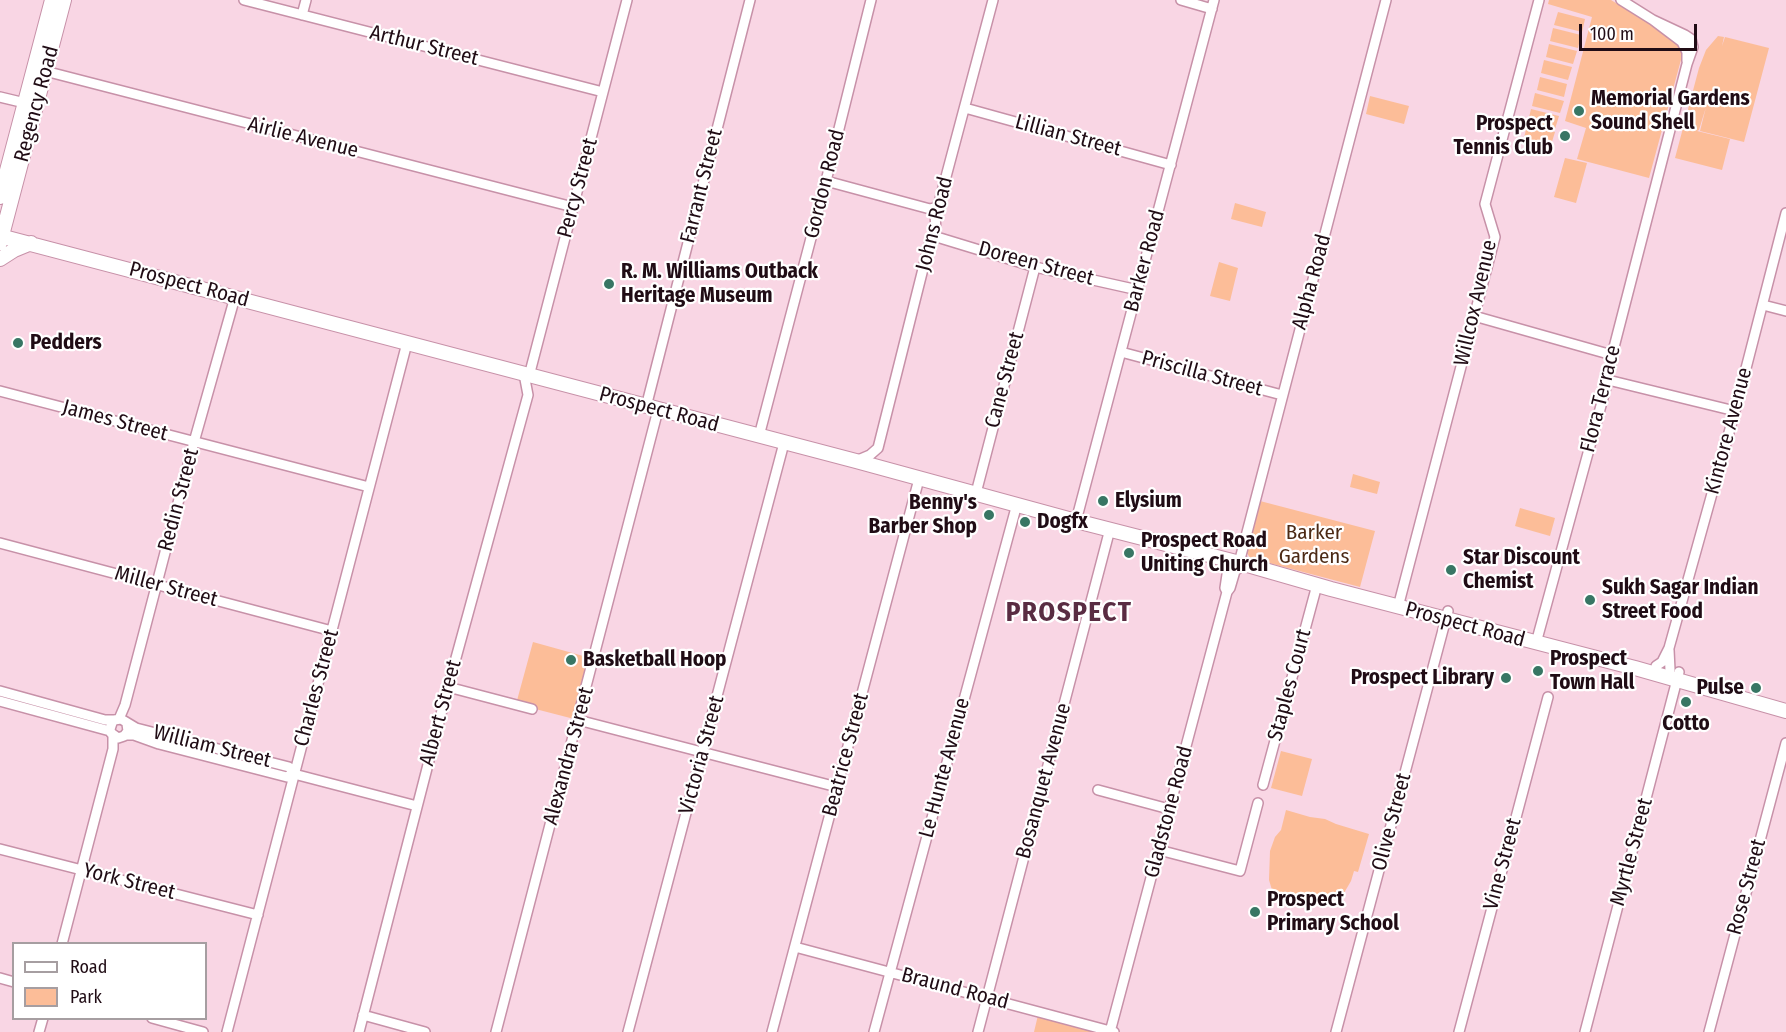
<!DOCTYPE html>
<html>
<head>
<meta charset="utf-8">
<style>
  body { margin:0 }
  #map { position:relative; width:1786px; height:1032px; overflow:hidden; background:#f9d6e4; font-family:"Fira Sans Condensed",sans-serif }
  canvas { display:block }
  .legend { position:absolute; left:12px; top:942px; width:195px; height:78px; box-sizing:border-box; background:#fff; border:2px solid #a69ea1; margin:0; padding:8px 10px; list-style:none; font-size:18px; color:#200c15 }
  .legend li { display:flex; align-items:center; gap:12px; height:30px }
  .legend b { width:30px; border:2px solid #a69ea1 }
  .scale { position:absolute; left:1579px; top:24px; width:118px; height:27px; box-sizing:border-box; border:3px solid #200c15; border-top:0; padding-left:8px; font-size:18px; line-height:21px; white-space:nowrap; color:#200c15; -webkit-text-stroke:4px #fff; paint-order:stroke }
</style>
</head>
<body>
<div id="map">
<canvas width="1786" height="1032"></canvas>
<ul class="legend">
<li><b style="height:8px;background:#fff"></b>Road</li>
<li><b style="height:16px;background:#fcbd98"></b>Park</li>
</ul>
<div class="scale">100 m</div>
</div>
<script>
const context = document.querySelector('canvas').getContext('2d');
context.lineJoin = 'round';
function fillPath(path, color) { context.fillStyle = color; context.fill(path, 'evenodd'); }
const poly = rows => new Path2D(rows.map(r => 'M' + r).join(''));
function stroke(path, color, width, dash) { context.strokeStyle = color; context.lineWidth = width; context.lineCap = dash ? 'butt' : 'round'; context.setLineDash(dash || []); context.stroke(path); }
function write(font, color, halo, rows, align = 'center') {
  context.font = font + ' "Fira Sans Condensed",sans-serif'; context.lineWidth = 4.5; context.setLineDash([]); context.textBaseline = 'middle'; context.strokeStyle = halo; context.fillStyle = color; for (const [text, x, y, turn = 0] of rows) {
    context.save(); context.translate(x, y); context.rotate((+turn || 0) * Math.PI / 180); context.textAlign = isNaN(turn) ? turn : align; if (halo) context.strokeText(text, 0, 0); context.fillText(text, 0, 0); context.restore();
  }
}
fillPath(poly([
  [1549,0,1611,0,1676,40,1681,47,1682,56,1649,178,1577,159,1586,128,1565,121,1592,17,1548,4],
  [1558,12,1585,19,1582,32,1554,25],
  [1553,28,1581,35,1578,48,1550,41],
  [1718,36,1724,37,1722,46,1725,37,1769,48,1744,142,1700,131,1706,107,1699,130,1697,131,1730,139,1722,170,1675,158,1699,68,1706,50],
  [1549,44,1577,51,1573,64,1546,57],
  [1544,60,1572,67,1568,80,1541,73],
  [1540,77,1567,84,1564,97,1537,90],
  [1535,93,1564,101,1560,113,1532,106],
  [1370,96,1409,106,1404,124,1366,114],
  [1531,109,1559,116,1555,129,1528,122],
  [1527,125,1555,132,1551,145,1524,138],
  [1565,158,1587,163,1576,203,1554,197],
  [1235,203,1266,212,1262,227,1231,219],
  [1219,262,1238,268,1230,301,1210,296],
  [1353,474,1380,482,1377,494,1350,487],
  [1260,501,1375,531,1360,587,1250,558,1247,553,1247,550],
  [1520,508,1555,518,1550,536,1515,526],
  [533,642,594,659,578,720,516,704],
  [1281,751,1312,759,1302,796,1271,788],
  [1286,810,1310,817,1325,819,1336,824,1369,834,1358,872,1354,871,1351,881,1344,893,1331,901,1313,906,1302,905,1282,898,1272,890,1269,880,1270,851,1275,837,1281,830],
  [1039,1011,1110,1032,1034,1032]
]), '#fcbd98');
const street = poly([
  [244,0,603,92],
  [1181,0,1212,9],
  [1621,0,1653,20,1682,42,1687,52,1687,61],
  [302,15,306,0],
  [41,70,573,207],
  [0,97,25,103],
  [965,108,1171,165],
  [826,181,930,209,935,208],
  [936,238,940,238,1035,267,1138,290],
  [1763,305,1786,311],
  [1474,316,1612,355],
  [1121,352,1282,395],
  [529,376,627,0],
  [1608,380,1735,411],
  [0,391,369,487],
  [646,407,750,0],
  [759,436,826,181,871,0],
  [856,461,870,455,878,448,929,245,936,238,935,208,939,203,993,0],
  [976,493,1035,267],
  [1076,521,1214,0],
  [0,543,332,631],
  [1225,560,1228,568,1225,588,1227,592],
  [1239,563,1386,0],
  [1398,607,1495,237,1485,204,1539,0],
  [1536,643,1608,380,1612,355,1687,64,1693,47,1691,39,1685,35,1653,20],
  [1669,650,1670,670],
  [1656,666,1662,662,1669,648,1735,411,1786,213],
  [448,687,532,709],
  [0,691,105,720,114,720],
  [0,701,110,731],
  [119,719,125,705,194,442,235,297],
  [578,720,837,787],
  [127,724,128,731,124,736,118,738,111,733,110,729,112,723,114,720,121,719,136,728,289,767,294,774],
  [126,735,134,735,159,744,287,777,294,774,417,806],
  [1263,785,1317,585],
  [1098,790,1169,809],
  [0,849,258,915],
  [1159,850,1240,871,1258,803],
  [62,944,113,749,113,735],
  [795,947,1114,1032],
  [0,978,14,982],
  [363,1015,425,1032],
  [152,1018,203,1032],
  [39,1032,43,1018],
  [227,1032,407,343],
  [359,1032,448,687,528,395,524,374],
  [496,1032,658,410],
  [628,1032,784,443],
  [772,1032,919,479],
  [874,1032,1017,504],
  [978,1032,1110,529],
  [1110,1032,1227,592,1230,588,1235,571,1244,564],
  [1336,1032,1448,611],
  [1459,1032,1548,697],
  [1585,1032,1679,672],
  [1709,1032,1786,743]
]);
const secondary = poly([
  [0,197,52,0],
  [0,236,856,461,1076,521,1244,564,1331,589,1635,668,1786,711],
  [0,243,64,0],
  [0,259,14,250,31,243]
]);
stroke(street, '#c791a8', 12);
stroke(secondary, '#c791a8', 16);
stroke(street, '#fff', 9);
stroke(secondary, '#fff', 14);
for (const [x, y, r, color] of [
  [1579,111,6,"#387664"],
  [1565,136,6,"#387664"],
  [609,284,6,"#387664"],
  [18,343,6,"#387664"],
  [1103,501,6,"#387664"],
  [989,515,6,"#387664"],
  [1025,522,6,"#387664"],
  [1129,553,6,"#387664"],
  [1451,570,6,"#387664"],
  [1590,600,6,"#387664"],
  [571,660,6,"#387664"],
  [1538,671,6,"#387664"],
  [1506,678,6,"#387664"],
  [1756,688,6,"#387664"],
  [1686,702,6,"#387664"],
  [1255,912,6,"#387664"]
]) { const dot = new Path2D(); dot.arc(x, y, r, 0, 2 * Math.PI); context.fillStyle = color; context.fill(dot); stroke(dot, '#fff', 2); }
write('21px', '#200c15', '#fff', [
  ["Arthur Street",424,46,14],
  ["Regency Road",37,104,-75],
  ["Lillian Street",1068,136,15],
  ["Airlie Avenue",303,138,14],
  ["Gordon Road",825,184,-76],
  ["Farrant Street",702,186,-76],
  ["Percy Street",578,188,-75],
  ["Johns Road",935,224,-76],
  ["Barker Road",1145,261,-75],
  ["Doreen Street",1036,264,15],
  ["Alpha Road",1312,282,-75],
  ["Prospect Road",189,285,15],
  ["Willcox Avenue",1476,303,-77],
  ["Priscilla Street",1202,374,15],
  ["Cane Street",1005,380,-75],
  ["Flora Terrace",1601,399,-76],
  ["Prospect Road",659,410,15],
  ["James Street",115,421,15],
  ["Kintore Avenue",1729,431,-75],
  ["Redin Street",179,500,-75],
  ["Miller Street",166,587,15],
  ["Prospect Road",1465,625,15],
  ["Staples Court",1290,685,-75],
  ["Charles Street",317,688,-75],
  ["Albert Street",441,713,-75],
  ["William Street",212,747,14],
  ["Victoria Street",702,755,-75],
  ["Beatrice Street",846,755,-75],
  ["Alexandra Street",569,756,-75],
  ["Le Hunte Avenue",945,768,-75],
  ["Bosanquet Avenue",1044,781,-75],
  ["Gladstone Road",1169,812,-75],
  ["Olive Street",1392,822,-75],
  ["Myrtle Street",1632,852,-75],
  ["Vine Street",1503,864,-75],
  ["York Street",129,882,14],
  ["Rose Street",1747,887,-75],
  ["Braund Road",955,989,15]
]);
write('bold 21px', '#200c15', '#fff', [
  ["Memorial Gardens",1591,99],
  ["Sound Shell",1591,123],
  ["Prospect",1553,124,"right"],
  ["Tennis Club",1553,148,"right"],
  ["R. M. Williams Outback",621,272],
  ["Heritage Museum",621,296],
  ["Pedders",30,343],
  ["Elysium",1115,501],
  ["Benny's",977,503,"right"],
  ["Barber Shop",977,527,"right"],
  ["Dogfx",1037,522],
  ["Prospect Road",1141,541],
  ["Uniting Church",1141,565],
  ["Star Discount",1463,558],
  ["Chemist",1463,582],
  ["Sukh Sagar Indian",1602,588],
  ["Street Food",1602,612],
  ["Prospect",1550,659],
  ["Town Hall",1550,683],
  ["Basketball Hoop",583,660],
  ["Prospect Library",1494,678,"right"],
  ["Pulse",1744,688,"right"],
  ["Cotto",1686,724,"center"],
  ["Prospect",1267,900],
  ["Primary School",1267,924]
], 'left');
write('21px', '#4c2a15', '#fff', [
  ["Barker",1314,533],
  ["Gardens",1314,557]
]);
context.letterSpacing = '1.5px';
write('bold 27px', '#592c42', '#fff', [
  ["PROSPECT",1069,613]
]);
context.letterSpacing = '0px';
</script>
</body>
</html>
